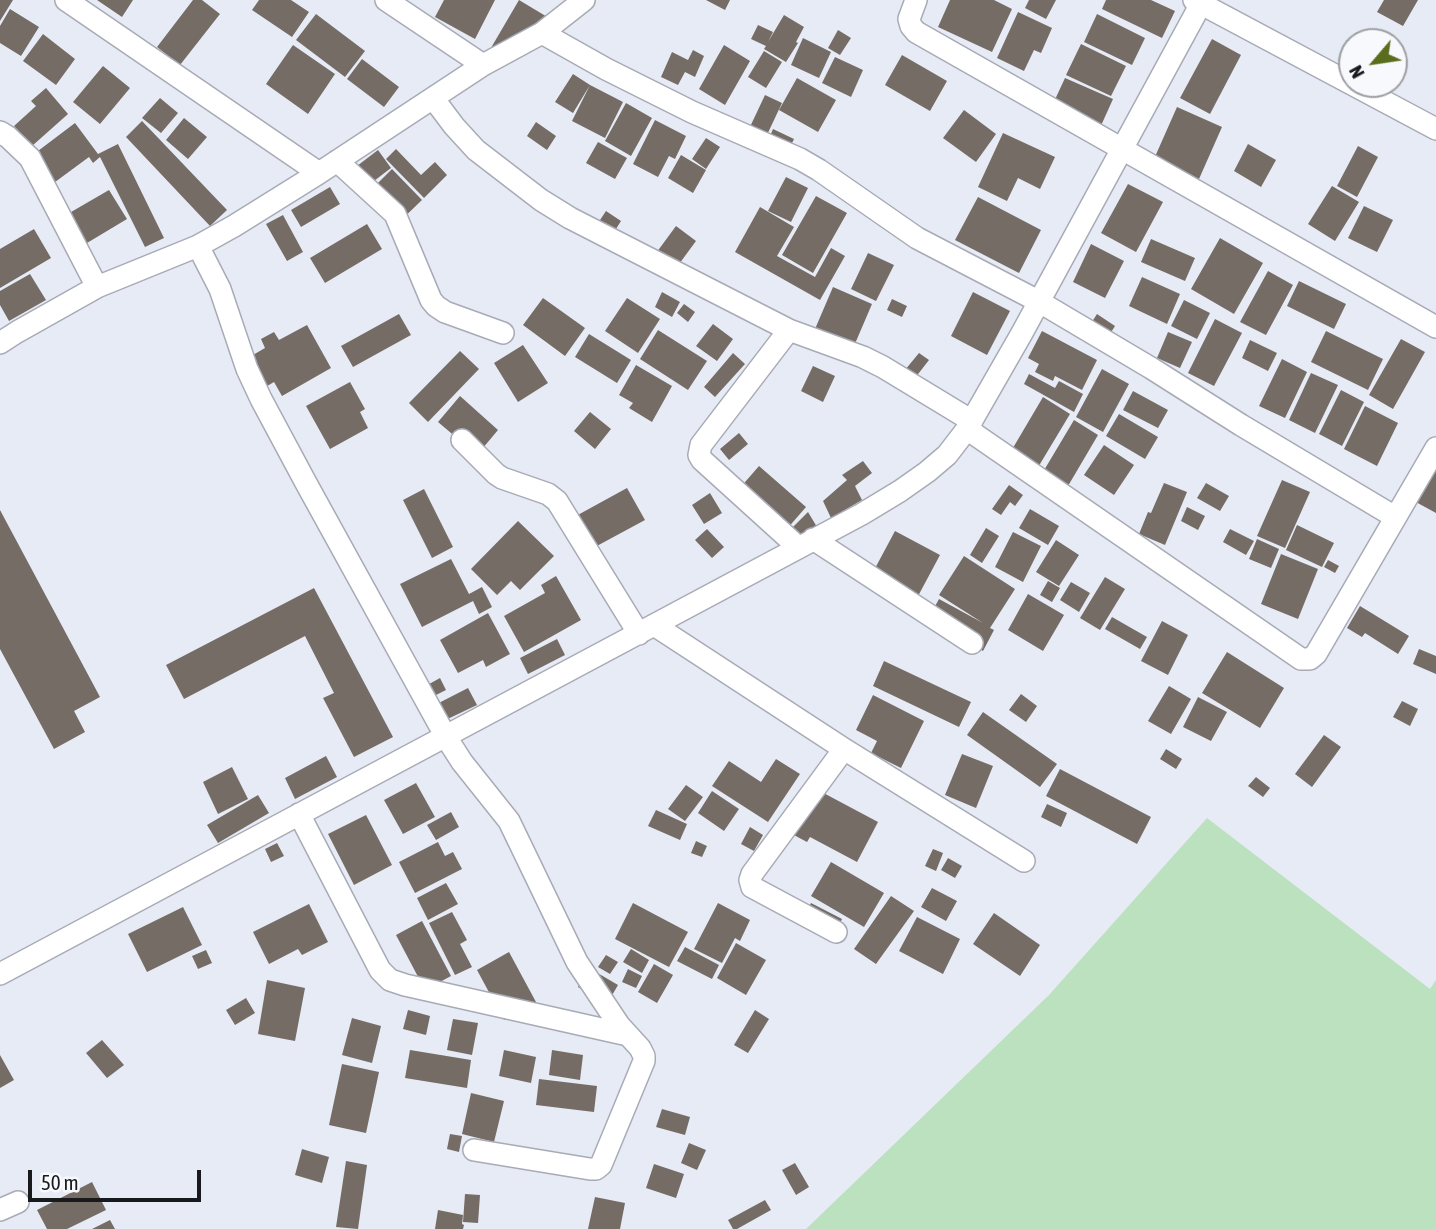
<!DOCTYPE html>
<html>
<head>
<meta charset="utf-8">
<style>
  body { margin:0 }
  #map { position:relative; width:1436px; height:1229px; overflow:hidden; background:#e7ebf6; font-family:"Asap Condensed",sans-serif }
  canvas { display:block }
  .north { position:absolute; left:1338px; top:28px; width:70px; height:70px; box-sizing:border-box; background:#f7f9fd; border:2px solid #9d9fa3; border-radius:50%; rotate:241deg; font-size:19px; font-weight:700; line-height:28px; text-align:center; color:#17191c }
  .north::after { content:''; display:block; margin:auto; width:24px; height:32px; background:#596d1c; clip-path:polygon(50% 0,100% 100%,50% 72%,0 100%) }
  .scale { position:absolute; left:28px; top:1170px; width:173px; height:32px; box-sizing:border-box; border:4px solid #17191c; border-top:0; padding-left:9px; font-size:21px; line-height:24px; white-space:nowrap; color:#17191c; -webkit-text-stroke:5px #f7f9fd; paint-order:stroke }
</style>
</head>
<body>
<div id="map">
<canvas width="1436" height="1229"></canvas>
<div class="north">N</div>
<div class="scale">50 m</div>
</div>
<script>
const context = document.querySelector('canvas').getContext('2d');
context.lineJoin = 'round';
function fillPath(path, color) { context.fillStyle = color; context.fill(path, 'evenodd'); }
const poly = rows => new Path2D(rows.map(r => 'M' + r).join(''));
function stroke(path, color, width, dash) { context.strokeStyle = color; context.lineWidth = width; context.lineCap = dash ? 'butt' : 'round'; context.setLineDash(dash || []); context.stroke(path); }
fillPath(poly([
  [1207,818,1430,989,1436,980,1436,1229,806,1229,1049,995]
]), '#bbe1bf');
fillPath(poly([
  [0,0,13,0,0,21],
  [97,0,133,0,122,17],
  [193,0,202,0,220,14,180,65,157,47],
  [259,0,291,0,309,12,292,37,252,10],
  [444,0,495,0,475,39,435,17],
  [519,0,549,18,488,53],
  [706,0,730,0,725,10],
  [950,0,994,0,1012,9,992,52,938,27],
  [1029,0,1056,0,1046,19,1025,8],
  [1106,0,1151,0,1175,11,1162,38,1102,9],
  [1384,0,1418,0,1403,26,1377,12],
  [10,9,39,27,21,56,0,43,0,26],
  [1018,12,1052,28,1041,53,1034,50,1024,71,997,58],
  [316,14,365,51,345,77,296,40],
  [1097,14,1145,38,1132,65,1084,42],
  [784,15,804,27,796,42,798,43,786,62,764,49,766,46,751,39,758,25,773,32,768,42],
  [838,30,851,38,840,55,828,48],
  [43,34,75,59,56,85,23,61],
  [803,38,831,52,819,78,791,65],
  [1212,39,1241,55,1210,114,1180,98],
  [1081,44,1126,66,1111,96,1066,75],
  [293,45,335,74,308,114,266,84],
  [724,45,750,61,725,105,699,89],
  [693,50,704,56,695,77,685,72,678,85,661,77,672,52,688,60],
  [764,51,782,62,766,88,748,77],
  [902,55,947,81,930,111,885,85],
  [835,57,863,70,851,97,822,83],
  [362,59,399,87,384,107,347,79],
  [103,66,130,88,100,124,73,102],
  [573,74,590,85,573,113,555,102],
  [797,78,836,100,818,132,779,110],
  [1065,78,1113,99,1095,139,1052,106],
  [590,85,623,102,605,138,572,121],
  [46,88,68,114,32,146,14,126,36,106,31,101],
  [765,95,782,103,766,137,749,129],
  [160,98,178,113,161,133,142,118],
  [626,103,652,118,631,156,605,141],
  [1177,107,1222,127,1199,179,1154,159],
  [964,110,996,134,976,162,943,138],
  [184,118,207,137,188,159,166,140],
  [655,120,686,136,675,159,669,156,658,177,633,164],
  [142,121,227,210,210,226,126,137],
  [536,122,556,136,547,150,527,136],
  [75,123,98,154,118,144,164,238,145,247,100,157,93,163,89,157,51,185,30,157],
  [773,129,794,139,788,151,768,141],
  [1003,133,1055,157,1040,189,1018,178,1007,201,978,187],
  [706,138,720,147,706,169,692,159],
  [598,142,627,158,615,179,586,163],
  [1248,144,1276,160,1261,187,1234,171],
  [1358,146,1378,157,1357,197,1337,186],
  [396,149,421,175,435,162,447,175,424,198,386,159],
  [378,150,391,168,370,184,357,166],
  [681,155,706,170,693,193,668,178],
  [392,169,422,200,396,225,366,195],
  [786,177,808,188,791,222,768,211],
  [1128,184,1163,202,1136,252,1101,233],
  [1332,186,1359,202,1335,241,1308,224],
  [330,187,340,204,301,227,291,210],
  [109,190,127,219,77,249,59,219],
  [816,196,847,213,813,273,782,255],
  [978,197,1041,230,1019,273,955,240],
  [1364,206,1393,220,1377,252,1348,238],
  [760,207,794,227,777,256,815,277,831,248,845,256,820,300,735,252],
  [606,211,621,221,609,240,594,229],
  [283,215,303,252,287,261,266,224],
  [367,224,382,249,325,283,310,258],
  [676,226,696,241,671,275,651,260],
  [34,229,51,258,0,288,0,249],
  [1220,238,1263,263,1234,314,1191,289],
  [1151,239,1195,258,1185,281,1141,262],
  [1091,244,1124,261,1105,298,1073,282],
  [868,253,894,265,876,301,851,289],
  [1268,271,1293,285,1266,335,1240,322],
  [30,274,46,300,9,321,0,305,0,291],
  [1142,277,1180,294,1167,324,1129,306],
  [1299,281,1346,304,1334,329,1287,306],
  [833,287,872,304,854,346,815,329],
  [662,292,680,302,672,317,655,307],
  [973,292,1010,311,987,355,951,336],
  [543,298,585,328,565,356,523,325],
  [627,298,660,319,638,353,605,331],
  [892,299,907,306,902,317,887,310],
  [1184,300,1210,313,1197,339,1171,326],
  [684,304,695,312,688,322,677,313],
  [399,314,411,335,353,367,341,346],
  [1097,314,1115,326,1108,337,1090,325],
  [1215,319,1242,333,1214,386,1188,373],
  [713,324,733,339,717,361,696,346],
  [307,325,331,368,282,396,274,382,262,389,246,359,265,348,261,339,274,332,279,340],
  [658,330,707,361,688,390,640,359],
  [1042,331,1097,360,1082,390,1055,376,1053,381,1035,372,1039,364,1028,358],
  [1326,331,1383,359,1368,390,1311,362],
  [1168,332,1192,342,1180,368,1157,358],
  [589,334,631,360,617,383,575,357],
  [1401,339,1425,352,1393,409,1369,395],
  [1250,340,1277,353,1268,371,1242,358],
  [523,345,548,383,518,402,494,363],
  [460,351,479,369,428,422,409,403],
  [733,353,745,364,715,397,704,387],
  [919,353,929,360,915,378,905,370],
  [1282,359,1307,372,1285,418,1259,406],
  [636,365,672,386,652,422,629,408,633,403,619,395],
  [813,366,835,376,823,402,801,391],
  [1102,369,1129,384,1103,432,1076,417],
  [1311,373,1338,385,1315,433,1289,420],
  [1029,374,1055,388,1059,381,1083,394,1074,412,1024,384],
  [350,382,365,409,360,412,368,428,330,449,306,406],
  [1341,390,1364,402,1342,446,1319,434],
  [1133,391,1168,410,1158,428,1123,410],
  [460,396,498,430,477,455,438,422],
  [1043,397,1070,414,1034,474,1007,458],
  [1365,406,1398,423,1377,466,1344,449],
  [590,412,611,429,595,449,574,431],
  [1119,414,1158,437,1145,459,1106,436],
  [1074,420,1098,435,1068,486,1043,472],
  [739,433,748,444,729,460,720,449],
  [1104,445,1134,465,1114,495,1084,475],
  [863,461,872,473,855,486,862,500,831,518,823,501,847,480,842,475],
  [759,466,806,507,786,530,739,489],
  [1432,470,1436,472,1436,513,1414,501],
  [1282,480,1310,492,1285,548,1257,536],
  [1164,483,1187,492,1165,545,1139,534,1148,512,1151,513],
  [1206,483,1229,496,1220,511,1197,498],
  [1009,485,1023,495,1015,506,1010,502,1001,515,992,509],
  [627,488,645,520,582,554,565,522],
  [424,489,453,547,432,558,403,500],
  [710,493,722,513,704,524,692,505],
  [1187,507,1205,516,1198,530,1181,521],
  [1030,509,1059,526,1048,545,1019,528],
  [0,510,100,697,74,711,85,732,54,749,0,649],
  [808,512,817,527,793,541,787,533],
  [518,521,554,556,520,590,511,581,497,595,471,569],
  [1297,525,1334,543,1322,567,1286,550],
  [986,528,999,536,982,563,970,555],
  [707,529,724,547,712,558,695,540],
  [1230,529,1254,541,1246,555,1223,542],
  [895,531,940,555,917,598,872,574],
  [1013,532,1041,546,1023,582,995,567],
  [1257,539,1279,549,1271,568,1249,559],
  [1056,540,1079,555,1059,586,1036,572],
  [1281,554,1318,569,1298,619,1261,604],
  [964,556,1015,589,990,628,994,630,983,651,928,619,939,599,983,623,939,595],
  [451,559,469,594,482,587,492,607,479,614,473,601,422,627,400,584],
  [1328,560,1339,566,1335,573,1324,567],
  [556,576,581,620,524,652,504,616,545,593,541,585],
  [1105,577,1125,589,1100,630,1080,618],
  [1048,581,1060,588,1052,602,1040,595],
  [1071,582,1090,593,1079,612,1060,600],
  [314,588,393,737,354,757,323,698,334,693,305,636,184,699,166,665],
  [1028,594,1064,615,1043,651,1008,630],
  [1360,606,1409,636,1398,654,1365,633,1362,637,1347,628],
  [488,613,510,654,486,667,483,660,458,673,440,640],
  [1112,617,1147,637,1140,649,1105,629],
  [1162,621,1188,635,1168,675,1141,661],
  [557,639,565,655,528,674,520,658],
  [1419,649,1436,656,1436,674,1413,664],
  [1227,652,1284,688,1260,728,1202,693],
  [884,661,971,702,959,727,873,686],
  [440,678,446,690,428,699,422,688],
  [1169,686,1191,699,1171,734,1148,721],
  [468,688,477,705,437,724,429,708],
  [1021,694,1037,706,1026,722,1009,710],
  [873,695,924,721,901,768,871,753,877,741,856,730],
  [1198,697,1227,712,1211,741,1183,727],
  [1402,701,1418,709,1410,726,1393,717],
  [983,712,1057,764,1040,787,967,735],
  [1324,735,1341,747,1312,787,1295,774],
  [1166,749,1182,759,1176,769,1160,759],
  [962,754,993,766,976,808,945,795],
  [326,756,337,777,295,799,285,778],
  [776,759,800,774,768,822,712,786,729,761,761,782],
  [232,767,248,799,218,814,203,782],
  [1060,769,1151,817,1137,844,1046,796],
  [1256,777,1270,788,1263,797,1248,786],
  [416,783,435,817,403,834,384,800],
  [686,785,703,797,685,821,668,809],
  [816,789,878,822,857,862,810,837,807,842,792,834],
  [712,791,739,809,724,831,698,813],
  [258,795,269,813,218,843,207,825],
  [1047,804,1067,813,1061,827,1041,817],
  [656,810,687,824,680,840,648,826],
  [451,812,459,827,436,840,427,825],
  [366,815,392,865,354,885,328,834],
  [750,827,763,835,754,851,741,844],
  [696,841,707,846,702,857,691,853],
  [438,842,445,856,453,852,462,869,415,893,399,862],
  [277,843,284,856,271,862,265,849],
  [933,849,943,853,936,871,925,866],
  [948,858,962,866,955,878,941,870],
  [831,862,884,893,864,927,811,896],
  [446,883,458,904,428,920,417,898],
  [932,888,957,901,946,921,921,907],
  [891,896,914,911,876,964,854,949],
  [633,903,688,932,669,967,615,939],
  [718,903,750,920,740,941,735,938,722,963,694,949],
  [811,903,842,919,834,935,802,919],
  [309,904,328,942,302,955,298,949,269,964,253,932],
  [183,907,202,945,147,972,128,934],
  [452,912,467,940,460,944,472,967,455,975,429,923],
  [994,913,1040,945,1020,976,973,944],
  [917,917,960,939,943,974,899,951],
  [422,921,451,976,425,990,396,935],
  [736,943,766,960,746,995,717,978],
  [685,947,719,965,712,979,677,961],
  [631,949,649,960,642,973,623,962],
  [206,950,212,963,198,969,192,956],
  [509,952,536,1002,504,1020,477,970],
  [606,955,618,962,610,974,598,967],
  [654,964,673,975,657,1003,638,992],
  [589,968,618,985,607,1004,578,987],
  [628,969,642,976,636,988,622,982],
  [267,980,305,988,295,1041,258,1034],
  [246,998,255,1013,235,1025,226,1010],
  [408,1010,430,1016,426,1035,403,1029],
  [755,1010,769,1019,748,1053,734,1045],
  [352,1018,381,1026,372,1063,342,1055],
  [453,1019,478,1023,472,1055,447,1050],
  [102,1040,124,1065,107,1078,86,1053],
  [410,1050,471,1060,467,1088,405,1078],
  [504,1050,536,1057,531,1083,499,1076],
  [552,1050,583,1055,580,1080,549,1075],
  [0,1055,14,1080,0,1088],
  [342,1064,379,1072,366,1133,329,1125],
  [539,1079,597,1086,594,1112,536,1105],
  [471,1093,504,1101,494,1142,462,1134],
  [662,1109,690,1117,685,1135,656,1127],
  [450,1134,462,1136,459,1152,447,1149],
  [689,1143,706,1150,697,1170,681,1163],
  [302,1149,329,1157,322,1183,295,1175],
  [346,1161,367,1165,358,1229,336,1227],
  [795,1163,809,1187,796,1195,782,1170],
  [654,1164,684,1174,676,1198,646,1188],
  [92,1182,106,1210,67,1229,47,1229,37,1210],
  [465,1194,480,1195,478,1223,463,1222],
  [595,1197,625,1203,620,1229,588,1229],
  [765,1200,771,1210,737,1229,733,1229,728,1220],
  [438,1210,463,1215,462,1224,464,1225,463,1229,435,1229],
  [110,1220,115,1229,92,1229]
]), '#746c65');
const street = poly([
  [66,0,319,173],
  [386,0,483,65],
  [916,0,909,19,911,26,916,32,1436,327],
  [1194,0,1436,129],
  [542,33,606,69,692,112,800,159,819,170,917,238,1038,301,1151,368,1241,425,1395,517],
  [433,98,454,126,476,150,541,200,570,218,789,330,863,357,883,367,972,421],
  [0,132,8,137,30,158,97,287],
  [337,161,395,214,431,300,436,306,445,312,503,333],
  [198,246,220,289,247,369,261,399,306,483,446,737,462,762,509,821,577,962,619,1025,640,1048,644,1056,644,1061,601,1165,596,1169,590,1169,474,1150],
  [789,330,701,445,699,455,702,460,798,547],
  [0,343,17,332,97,287,198,246,234,226,319,173,483,65,542,33,584,0],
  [967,429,1301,659,1310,659,1316,654,1436,448],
  [462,440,496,474,502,478,548,494,557,501,639,634],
  [813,539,972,643],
  [654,625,844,749,1024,861],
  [299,814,380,970,390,980,405,985,628,1035],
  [836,932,752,887,750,880,752,874,844,749],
  [0,974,862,514,900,491,927,472,947,455,967,429,1022,333,1203,0],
  [0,1210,18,1202]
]);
stroke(street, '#a8abb6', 24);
stroke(street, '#fff', 21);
</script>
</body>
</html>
